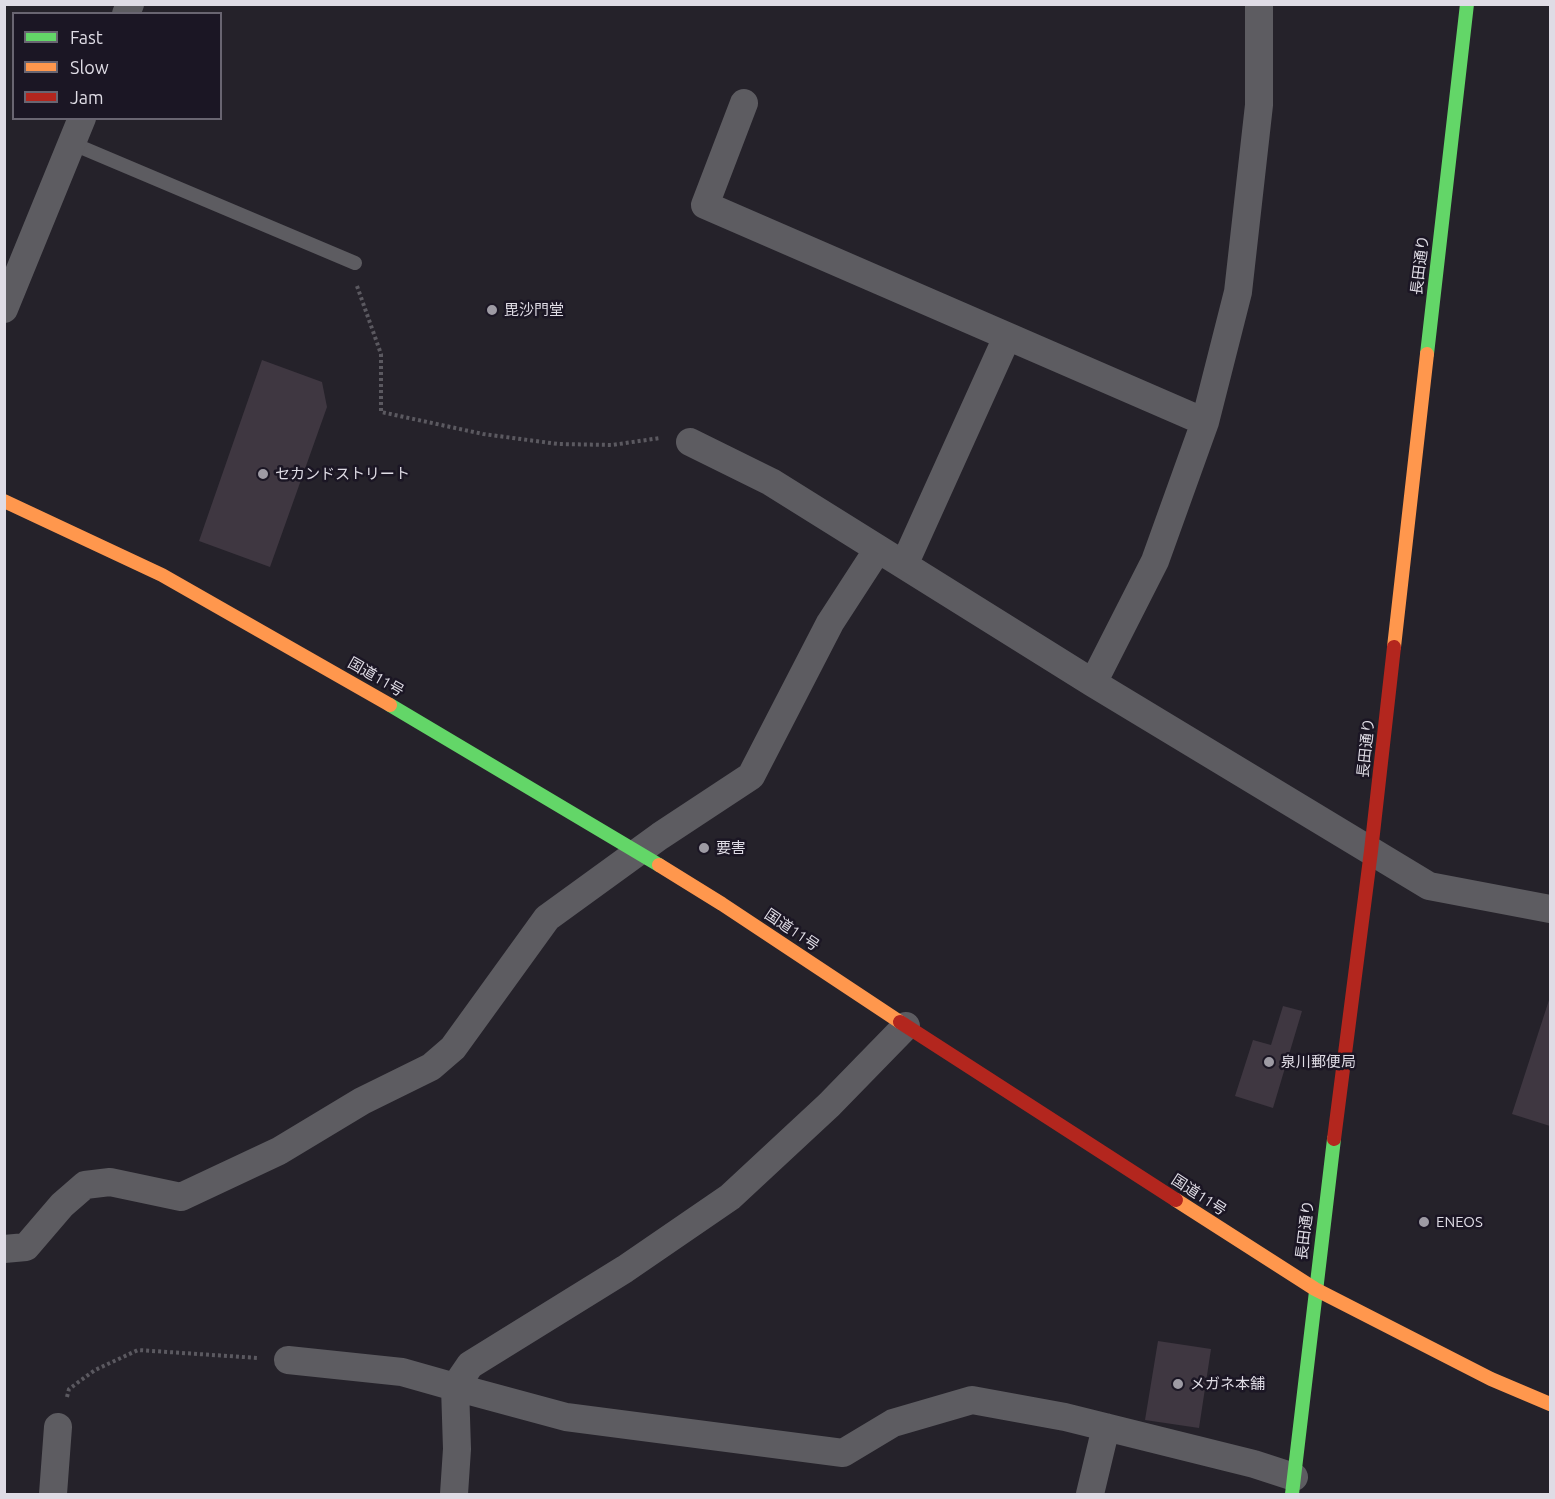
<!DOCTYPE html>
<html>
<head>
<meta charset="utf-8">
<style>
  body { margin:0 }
  #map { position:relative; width:1555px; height:1499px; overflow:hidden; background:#25222a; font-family:Ubuntu,sans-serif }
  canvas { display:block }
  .frame { position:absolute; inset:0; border:6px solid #dfdce5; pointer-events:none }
  .legend { position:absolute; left:12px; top:12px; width:210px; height:108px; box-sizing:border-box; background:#1b1624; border:2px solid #696571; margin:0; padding:8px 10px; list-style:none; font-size:18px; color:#dfdce5 }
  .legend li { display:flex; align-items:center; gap:12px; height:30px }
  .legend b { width:30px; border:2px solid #696571 }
</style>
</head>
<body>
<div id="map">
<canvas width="1555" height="1499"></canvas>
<div class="frame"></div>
<ul class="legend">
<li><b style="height:8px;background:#63d668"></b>Fast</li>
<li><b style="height:8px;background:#ff974d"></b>Slow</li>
<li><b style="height:8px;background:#b3261e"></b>Jam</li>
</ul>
</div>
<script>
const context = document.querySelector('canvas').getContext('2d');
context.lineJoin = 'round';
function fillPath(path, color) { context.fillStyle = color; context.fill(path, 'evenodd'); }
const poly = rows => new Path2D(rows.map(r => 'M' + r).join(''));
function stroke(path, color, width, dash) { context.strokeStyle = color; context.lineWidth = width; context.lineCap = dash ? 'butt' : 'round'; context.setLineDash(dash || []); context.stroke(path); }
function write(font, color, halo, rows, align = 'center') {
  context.font = font + ' Ubuntu,"Noto Sans JP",sans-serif'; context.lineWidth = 5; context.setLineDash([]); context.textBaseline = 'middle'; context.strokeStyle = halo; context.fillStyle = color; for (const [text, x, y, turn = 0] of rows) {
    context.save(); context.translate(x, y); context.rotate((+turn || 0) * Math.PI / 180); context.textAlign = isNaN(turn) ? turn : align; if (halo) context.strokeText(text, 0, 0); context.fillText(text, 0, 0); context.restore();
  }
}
fillPath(poly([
  [262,360,322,382,327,407,270,567,199,541],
  [1550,997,1550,1126,1512,1114],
  [1283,1006,1302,1011,1273,1108,1235,1096,1253,1040,1271,1045],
  [1158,1341,1211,1349,1199,1428,1145,1420]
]), '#3f3741');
stroke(poly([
  [357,286,381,354,381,412,483,434,558,444,612,445,660,438],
  [67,1397,69,1389,95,1370,138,1350,258,1358]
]), '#5b5960', 4, [3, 3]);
stroke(poly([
  [71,143,355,263]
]), '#5d5c61', 14);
stroke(poly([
  [126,14,130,4],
  [744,103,705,205,1205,422],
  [4,309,82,118],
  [690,442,771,482,1093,683,1429,886,1550,909],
  [904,565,1007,337],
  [1093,683,1155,561,1205,422,1238,292,1259,105,1259,4],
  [4,1249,26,1247,62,1205,85,1185,110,1182,181,1197,279,1151,362,1101,431,1067,453,1048,547,918,660,836,751,776,830,623,878,549],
  [288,1360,402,1372,455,1387,470,1365,625,1269,730,1197,829,1105,906,1026],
  [53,1494,58,1427],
  [454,1494,457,1449,455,1387,566,1417,843,1453,893,1423,972,1400,1065,1417,1254,1464,1294,1477],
  [1090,1494,1106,1427]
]), '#5d5c61', 28);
stroke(poly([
  [1427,354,1467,4],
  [390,705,659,865],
  [1292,1494,1334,1139]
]), '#63d668', 14);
stroke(poly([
  [4,501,162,575,390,705],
  [1394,647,1427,354],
  [659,865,722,904,900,1022],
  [1176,1200,1315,1289,1491,1379,1550,1404]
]), '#ff974d', 14);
stroke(poly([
  [900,1022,1176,1200],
  [1334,1139,1371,851,1394,647]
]), '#b3261e', 14);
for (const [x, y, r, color] of [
  [492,310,6,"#9e9ba4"],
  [263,474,6,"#9e9ba4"],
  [704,848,6,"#9e9ba4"],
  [1269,1062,6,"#9e9ba4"],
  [1424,1222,6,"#9e9ba4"],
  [1178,1384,6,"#9e9ba4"]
]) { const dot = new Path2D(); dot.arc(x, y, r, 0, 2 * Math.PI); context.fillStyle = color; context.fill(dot); stroke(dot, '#1b1624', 2); }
write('15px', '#dfdce5', '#1b1624', [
  ["長田通り",1420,265,-83],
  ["国道11号",376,677,30],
  ["長田通り",1366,748,-84],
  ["国道11号",792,930,34],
  ["国道11号",1199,1195,33],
  ["長田通り",1305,1230,-83]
]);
write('15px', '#dfdce5', '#1b1624', [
  ["毘沙門堂",504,310],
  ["セカンドストリート",275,474],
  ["要害",716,848],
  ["泉川郵便局",1281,1062],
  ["ENEOS",1436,1222],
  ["メガネ本舗",1190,1384]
], 'left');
</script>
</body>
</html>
